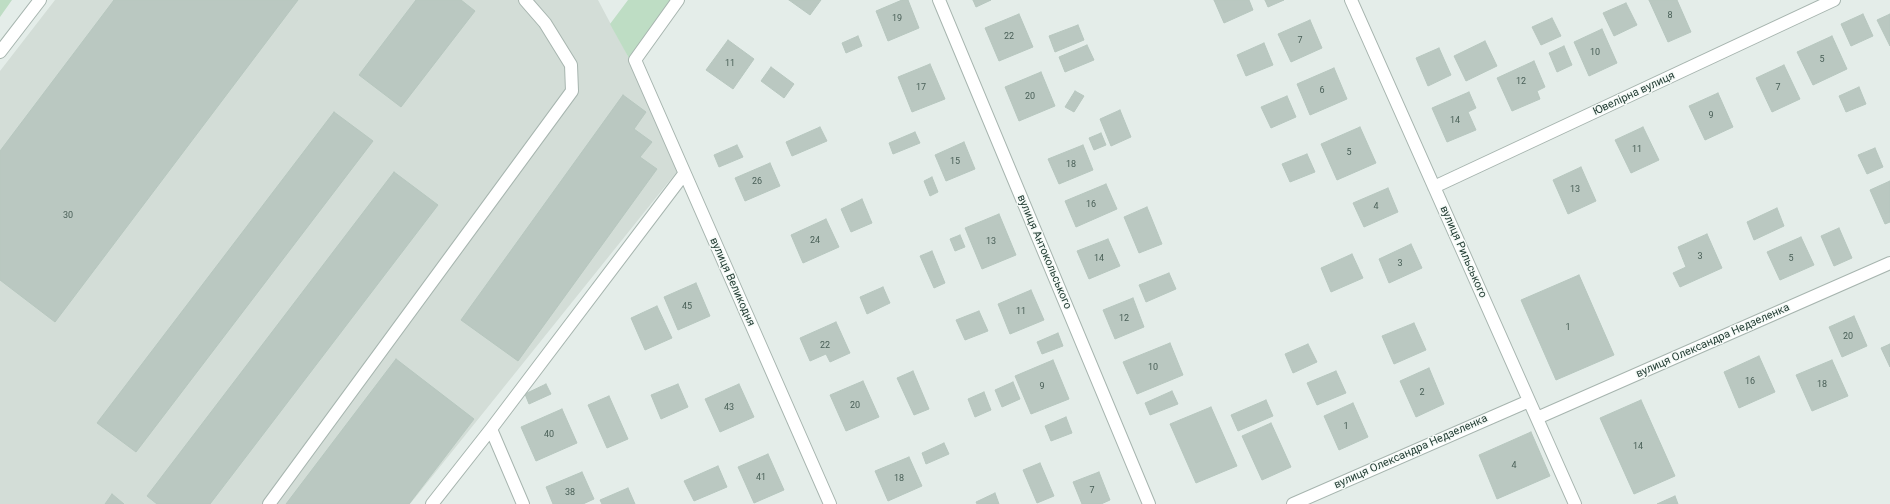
<!DOCTYPE html>
<html>
<head>
<meta charset="utf-8">
<style>
  body { margin:0 }
  canvas { display:block; background:#e4ede9 }
</style>
</head>
<body>
<canvas width="1890" height="504"></canvas>
<script>
const context = document.querySelector('canvas').getContext('2d');
context.lineJoin = 'round';
function fillPath(path, color) { context.fillStyle = color; context.fill(path, 'evenodd'); }
const poly = rows => new Path2D(rows.map(r => 'M' + r).join(''));
function stroke(path, color, width, dash) { context.strokeStyle = color; context.lineWidth = width; context.lineCap = dash ? 'butt' : 'round'; context.setLineDash(dash || []); context.stroke(path); }
function write(font, color, halo, rows, align = 'center') {
  context.font = font + ' Roboto,sans-serif'; context.lineWidth = 3; context.setLineDash([]); context.textBaseline = 'middle'; context.strokeStyle = halo; context.fillStyle = color; for (const [text, x, y, turn = 0] of rows) {
    context.save(); context.translate(x, y); context.rotate((+turn || 0) * Math.PI / 180); context.textAlign = isNaN(turn) ? turn : align; if (halo) context.strokeText(text, 0, 0); context.fillText(text, 0, 0); context.restore();
  }
}
fillPath(poly([
  [55,0,598,0,631,62,679,169,410,504,0,504,0,71]
]), '#d3ddd7');
fillPath(poly([
  [0,0,12,0,0,17],
  [628,0,678,0,631,62,610,24]
]), '#beddc4');
const building = poly([
  [114,0,298,0,55,322,0,280,0,151,114,0],
  [416,0,461,0,475,11,401,107,359,75,416,0],
  [789,0,821,0,810,15,789,0],
  [902,0,908,0,919,28,888,41,876,11,902,0],
  [973,0,991,0,976,7,973,0],
  [1214,0,1249,0,1253,10,1224,23,1214,0],
  [1265,0,1284,0,1268,7,1265,0],
  [1649,0,1677,0,1691,32,1668,42,1649,0],
  [1626,3,1637,25,1614,36,1603,13,1626,3],
  [1019,14,1033,47,999,61,985,28,1019,14],
  [1863,14,1873,36,1851,46,1841,24,1863,14],
  [1890,14,1890,46,1877,20,1890,14],
  [1552,18,1561,36,1541,45,1532,27,1552,18],
  [1310,20,1322,48,1291,62,1278,34,1310,20],
  [1078,25,1084,40,1055,52,1049,36,1078,25],
  [1602,29,1617,63,1589,76,1574,42,1602,29],
  [858,36,862,46,846,53,842,43,858,36],
  [1832,36,1847,69,1813,85,1797,52,1832,36],
  [728,40,754,59,733,89,706,70,728,40],
  [1485,41,1497,66,1466,81,1454,56,1485,41],
  [1264,43,1273,65,1246,76,1237,55,1264,43],
  [1087,45,1094,60,1065,72,1059,57,1087,45],
  [1564,46,1572,65,1557,72,1549,53,1564,46],
  [1439,48,1451,75,1428,86,1416,58,1439,48],
  [1534,61,1545,87,1537,91,1540,99,1512,111,1497,78,1534,61],
  [930,64,945,99,912,112,898,77,930,64],
  [1784,65,1800,99,1772,112,1756,78,1784,65],
  [771,67,794,84,784,98,761,81,771,67],
  [1334,68,1347,99,1310,115,1297,84,1334,68],
  [1041,72,1055,106,1019,121,1005,87,1041,72],
  [1859,87,1866,104,1846,112,1839,96,1859,87],
  [1075,91,1084,96,1074,112,1065,107,1075,91],
  [1469,92,1476,108,1468,112,1476,130,1447,142,1432,108,1469,92],
  [1718,93,1733,127,1705,140,1689,106,1718,93],
  [623,95,646,112,634,129,652,142,640,157,657,169,518,361,461,320,623,95],
  [1287,96,1296,117,1271,128,1261,107,1287,96],
  [1120,110,1131,137,1111,146,1100,119,1120,110],
  [334,112,373,141,136,452,97,423,334,112],
  [820,127,827,141,792,156,786,142,820,127],
  [1360,127,1376,163,1337,180,1321,144,1360,127],
  [1643,127,1659,160,1631,173,1615,140,1643,127],
  [915,132,920,143,893,154,889,143,915,132],
  [1101,133,1106,145,1094,150,1089,138,1101,133],
  [964,142,975,169,946,181,935,155,964,142],
  [737,145,743,157,719,167,714,155,737,145],
  [1083,145,1093,170,1059,184,1048,159,1083,145],
  [1875,148,1883,167,1867,174,1858,155,1875,148],
  [1307,154,1315,172,1290,182,1282,164,1307,154],
  [770,163,780,186,745,201,735,178,770,163],
  [1581,167,1596,201,1568,214,1553,180,1581,167],
  [394,172,438,205,210,504,157,504,147,496,394,172],
  [932,177,938,192,930,196,924,181,932,177],
  [1890,181,1890,222,1885,224,1870,190,1890,181],
  [1106,184,1117,209,1076,227,1065,201,1106,184],
  [1388,188,1398,212,1364,227,1353,203,1388,188],
  [862,199,872,223,851,232,841,209,862,199],
  [1147,207,1162,244,1139,253,1124,217,1147,207],
  [1777,208,1784,226,1754,240,1747,222,1777,208],
  [999,214,1016,255,982,269,965,228,999,214],
  [826,219,839,247,803,263,791,235,826,219],
  [1839,228,1852,258,1834,266,1821,236,1839,228],
  [1707,234,1722,268,1680,287,1673,273,1686,267,1678,247,1707,234],
  [960,235,965,247,955,251,950,239,960,235],
  [1801,237,1814,265,1780,280,1767,252,1801,237],
  [1108,239,1120,266,1089,279,1077,251,1108,239],
  [1411,244,1422,268,1389,283,1379,259,1411,244],
  [932,251,945,283,934,288,920,256,932,251],
  [1352,254,1363,278,1331,292,1321,268,1352,254],
  [1169,273,1176,289,1146,302,1139,285,1169,273],
  [1579,275,1614,355,1556,380,1521,300,1579,275],
  [696,283,710,316,678,330,664,297,696,283],
  [883,287,890,303,867,314,860,297,883,287],
  [1031,290,1044,320,1010,334,998,304,1031,290],
  [1133,298,1144,327,1115,339,1103,310,1133,298],
  [657,306,672,338,645,350,631,318,657,306],
  [979,311,988,331,965,340,956,320,979,311],
  [1854,316,1867,346,1842,357,1829,327,1854,316],
  [836,322,850,353,830,362,826,354,810,361,800,338,836,322],
  [1414,323,1426,350,1394,364,1382,336,1414,323],
  [1058,333,1063,346,1042,354,1037,342,1058,333],
  [1170,343,1183,375,1137,394,1123,362,1170,343],
  [1308,344,1317,362,1293,373,1285,354,1308,344],
  [1890,344,1890,367,1881,348,1890,344],
  [1759,356,1775,392,1739,408,1724,372,1759,356],
  [396,359,474,419,409,504,286,504,396,359],
  [1053,360,1069,399,1031,414,1015,376,1053,360],
  [1832,360,1848,396,1812,411,1796,375,1832,360],
  [1429,368,1444,404,1416,417,1400,381,1429,368],
  [913,371,929,409,914,415,897,378,913,371],
  [1336,371,1346,393,1317,405,1307,383,1336,371],
  [863,381,879,417,846,431,830,395,863,381],
  [1013,382,1020,399,1002,407,995,390,1013,382],
  [546,384,551,394,529,404,525,394,546,384],
  [678,384,688,407,661,419,651,395,678,384],
  [739,384,754,417,720,432,705,399,739,384],
  [1172,391,1178,404,1150,415,1145,403,1172,391],
  [984,392,991,410,975,417,968,399,984,392],
  [609,396,628,439,607,448,588,405,609,396],
  [1266,400,1273,416,1238,431,1231,415,1266,400],
  [1641,400,1675,476,1634,494,1600,418,1641,400],
  [1353,403,1368,437,1339,450,1324,416,1353,403],
  [1211,407,1237,466,1196,483,1170,424,1211,407],
  [562,409,577,443,536,461,521,427,562,409],
  [1066,417,1072,433,1051,441,1045,426,1066,417],
  [1271,423,1291,467,1262,480,1242,436,1271,423],
  [1531,432,1550,476,1497,499,1479,455,1531,432],
  [944,443,949,454,926,464,922,453,944,443],
  [768,454,784,490,754,503,738,467,768,454],
  [909,457,922,486,888,501,875,471,909,457],
  [1040,463,1054,496,1037,503,1023,470,1040,463],
  [718,466,727,487,694,501,684,481,718,466],
  [582,472,594,499,583,504,553,504,546,487,582,472],
  [1099,472,1110,500,1101,504,1082,504,1073,482,1099,472],
  [628,488,635,504,602,504,600,500,628,488],
  [995,493,999,504,977,504,976,502,995,493],
  [112,494,124,504,105,504,112,494],
  [1675,496,1678,504,1657,504,1675,496]
]);
fillPath(building, '#bac8c1');
stroke(building, '#b7c7bf', 1);
const service = poly([
  [0,52,40,0],
  [269,504,572,91,571,65,545,23,525,0]
]);
const minor = poly([
  [678,0,635,60,830,504],
  [939,0,1149,504],
  [1351,0,1575,504],
  [1434,187,1834,0],
  [1537,418,1890,263],
  [491,429,523,504],
  [432,504,491,429,684,174],
  [1293,504,1529,401]
]);
stroke(service, '#a7b5af', 14);
stroke(minor, '#a7b5af', 14);
stroke(service, '#fff', 12);
stroke(minor, '#fff', 12);
write('9px', '#4a6058', null, [
  ["8",1670,16],
  ["19",897,19],
  ["22",1009,37],
  ["7",1300,41],
  ["10",1595,53],
  ["5",1822,60],
  ["11",730,64],
  ["12",1521,82],
  ["17",921,88],
  ["7",1778,88],
  ["6",1322,91],
  ["20",1030,97],
  ["9",1711,116],
  ["14",1455,121],
  ["11",1637,150],
  ["5",1349,153],
  ["15",955,162],
  ["18",1071,165],
  ["26",757,182],
  ["13",1575,190],
  ["16",1091,205],
  ["4",1376,207],
  ["30",68,216],
  ["24",815,241],
  ["13",991,242],
  ["3",1700,257],
  ["14",1099,259],
  ["5",1791,259],
  ["3",1400,264],
  ["45",687,307],
  ["11",1021,312],
  ["12",1124,319],
  ["1",1568,328],
  ["20",1848,337],
  ["22",825,346],
  ["10",1153,368],
  ["16",1750,382],
  ["18",1822,385],
  ["9",1042,387],
  ["2",1422,393],
  ["20",855,406],
  ["43",729,408],
  ["1",1346,427],
  ["40",549,435],
  ["14",1638,447],
  ["4",1514,466],
  ["41",761,478],
  ["18",899,479],
  ["7",1092,491],
  ["38",570,493]
]);
write('11px', '#243e35', '#f5faf7', [
  ["Ювелірна вулиця",1634,94,-25],
  ["вулиця Антокольського",1044,252,67],
  ["вулиця Рильського",1463,252,66],
  ["вулиця Великодня",732,282,66],
  ["вулиця Олександра Недзеленка",1713,341,-24],
  ["вулиця Олександра Недзеленка",1411,452,-24]
]);
</script>
</body>
</html>
